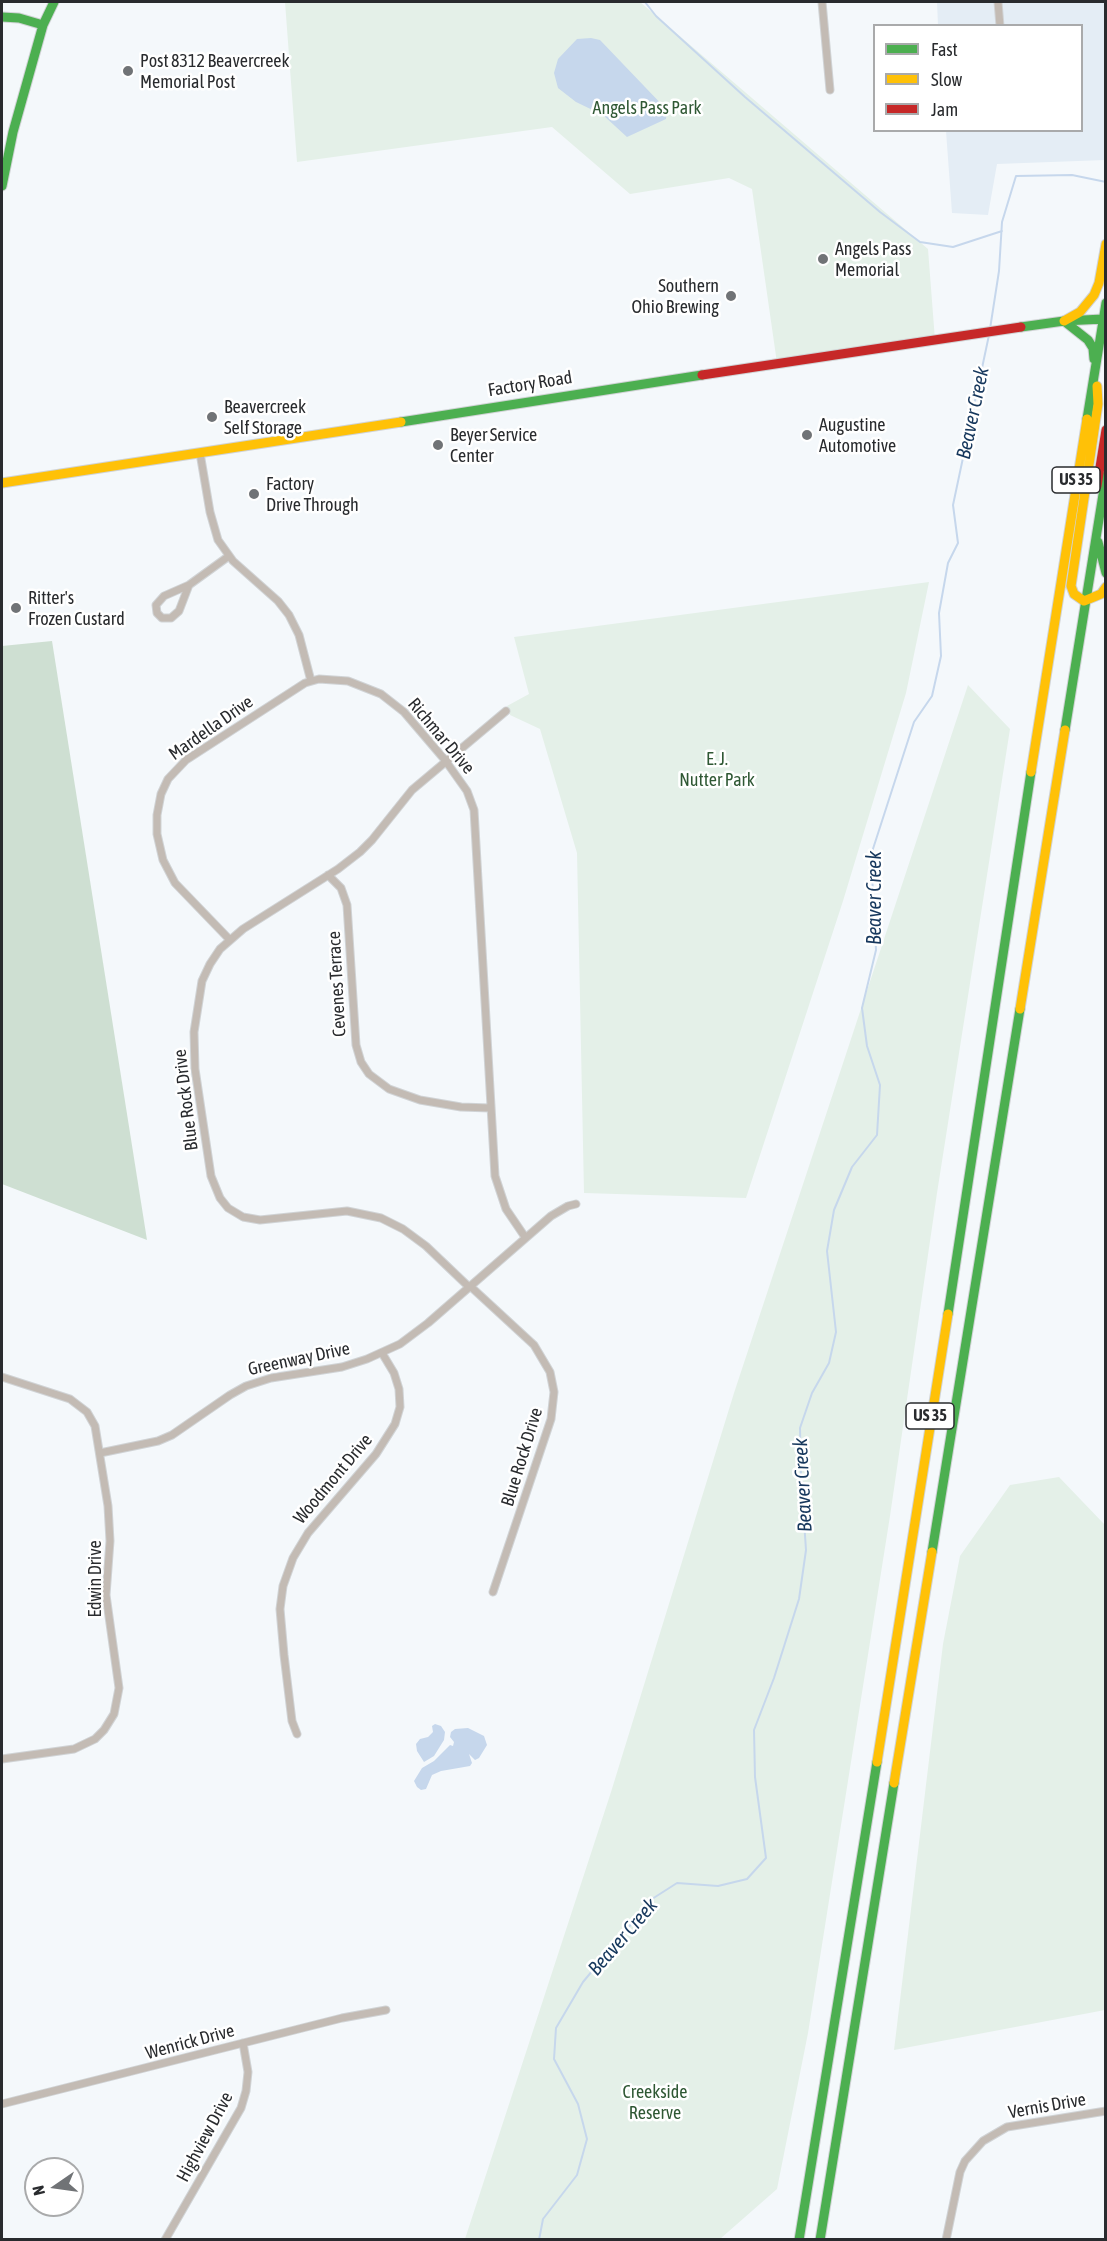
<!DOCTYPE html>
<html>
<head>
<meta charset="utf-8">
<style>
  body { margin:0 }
  #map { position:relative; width:1107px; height:2241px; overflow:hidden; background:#f4f8fb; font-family:"Asap Condensed",sans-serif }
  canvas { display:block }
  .frame { position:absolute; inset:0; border:3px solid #292b2e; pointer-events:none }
  .legend { position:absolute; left:873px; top:24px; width:210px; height:108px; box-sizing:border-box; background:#fff; border:2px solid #a9aaab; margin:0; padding:8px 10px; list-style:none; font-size:18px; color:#292b2e }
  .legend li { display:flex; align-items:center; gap:12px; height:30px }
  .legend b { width:30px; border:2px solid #a9aaab }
  .north { position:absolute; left:24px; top:2157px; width:60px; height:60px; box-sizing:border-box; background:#fff; border:2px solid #a9aaab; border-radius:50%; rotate:257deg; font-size:16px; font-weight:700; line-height:24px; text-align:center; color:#292b2e }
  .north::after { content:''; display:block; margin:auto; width:21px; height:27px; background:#707376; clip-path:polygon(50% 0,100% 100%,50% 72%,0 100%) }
</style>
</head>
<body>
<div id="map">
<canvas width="1107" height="2241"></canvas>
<div class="frame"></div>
<ul class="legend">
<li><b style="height:8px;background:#4caf50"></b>Fast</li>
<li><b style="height:8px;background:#ffc107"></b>Slow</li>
<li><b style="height:8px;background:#c62828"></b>Jam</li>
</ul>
<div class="north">N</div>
</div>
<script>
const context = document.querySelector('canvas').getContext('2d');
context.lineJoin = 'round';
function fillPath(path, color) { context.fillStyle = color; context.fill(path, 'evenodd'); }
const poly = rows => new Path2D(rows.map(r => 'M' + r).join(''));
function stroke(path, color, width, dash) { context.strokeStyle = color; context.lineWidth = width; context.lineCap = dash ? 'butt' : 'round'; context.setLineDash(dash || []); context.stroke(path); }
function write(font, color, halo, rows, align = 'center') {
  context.font = font + ' "Asap Condensed",sans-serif'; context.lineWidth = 5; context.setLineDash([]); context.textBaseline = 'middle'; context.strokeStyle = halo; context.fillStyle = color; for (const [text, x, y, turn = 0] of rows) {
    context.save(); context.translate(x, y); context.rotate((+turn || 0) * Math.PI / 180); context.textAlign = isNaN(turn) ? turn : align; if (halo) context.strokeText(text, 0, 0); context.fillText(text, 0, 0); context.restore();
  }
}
fillPath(poly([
  [937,2,1105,2,1105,160,997,164,988,215,952,213,946,131,1082,130,1082,26,938,25]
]), '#e4edf5');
fillPath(poly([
  [285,2,640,2,928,249,935,340,777,363,752,189,729,178,630,194,552,127,297,162],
  [929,582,906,693,843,901,746,1198,584,1193,577,853,540,729,510,715,507,706,529,694,514,637],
  [968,685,1010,729,937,1193,890,1516,808,2033,777,2189,720,2239,465,2239,611,1792,734,1393],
  [1059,1477,1105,1525,1105,2010,894,2050,943,1644,960,1556,1010,1485]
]), '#e4f0e8');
fillPath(poly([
  [52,641,147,1240,2,1184,2,646]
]), '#cedfd2');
fillPath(poly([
  [591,38,600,40,667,110,666,119,627,137,603,115,576,102,558,88,554,73,558,59,577,39],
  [435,1724,441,1726,445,1732,444,1740,434,1756,424,1762,417,1751,416,1744,420,1739,428,1737,433,1732,432,1726],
  [468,1728,484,1736,487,1745,479,1758,475,1760,469,1754,472,1763,470,1766,441,1771,432,1775,426,1789,421,1790,417,1787,414,1781,422,1768,434,1761,450,1745,453,1746,454,1742,450,1737,451,1732,455,1729]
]), '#c6d7ec');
stroke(poly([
  [645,2,656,16,745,97,880,212,920,242,953,247,1002,231],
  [990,329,999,271,1002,222,1016,176,1072,175,1106,182],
  [539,2240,543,2219,577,2175,587,2139,578,2104,554,2059,556,2028,583,1982,652,1899,677,1883,718,1886,747,1879,766,1858,755,1777,754,1730,774,1678,799,1599,806,1550,801,1477,800,1428,812,1393,829,1363,836,1332,827,1251,834,1210,852,1167,877,1135,880,1085,867,1046,862,1008,876,950,871,855,914,722,932,696,941,656,939,613,948,563,958,543,953,505,989,335]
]), '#c6d7ec', 2);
const street = poly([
  [822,2,830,90],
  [998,2,1000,26],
  [200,453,210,512,218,540,233,561,278,601,289,615,299,635,311,681],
  [189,585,179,611,171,618,162,618,157,613,156,605,164,596,189,585,229,556],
  [328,875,341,888,347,905,356,1045,361,1062,369,1074,389,1089,420,1100,461,1107,490,1108],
  [229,939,175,883,163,860,157,834,157,815,161,794,168,779,186,760,305,683,319,679,348,681,381,694,404,712,445,760,467,791,474,810,495,1176,506,1209,525,1237],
  [470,1286,534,1345,550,1372,554,1392,551,1419,493,1592],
  [469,1287,426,1246,403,1229,381,1218,347,1211,260,1220,243,1217,228,1208,220,1198,211,1176,195,1069,194,1032,202,981,210,964,220,949,243,929,338,869,360,852,372,840,412,790,506,711],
  [2,1377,70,1399,87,1412,95,1426,108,1506,110,1541,106,1595,119,1688,114,1714,104,1730,95,1739,74,1749,2,1759],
  [100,1453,158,1441,172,1435,230,1395,246,1386,271,1378,342,1367,367,1359,400,1344,428,1323,551,1216,568,1206,576,1204],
  [297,1734,292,1721,284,1655,280,1609,283,1586,293,1558,308,1533,376,1454,395,1424,400,1407,399,1389,394,1373,382,1353],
  [2,2104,342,2018,386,2010],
  [165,2240,241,2108,246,2091,248,2072,243,2043],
  [946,2240,960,2172,965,2161,983,2141,1007,2127,1106,2111]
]);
const fast = poly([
  [2,17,19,18,43,25],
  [2,186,13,132,43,25,54,2],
  [1064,321,1088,340,1093,348,1094,359],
  [1021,327,1064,321,1103,319],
  [1087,419,1106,303],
  [401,422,702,375],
  [1098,542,1106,573],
  [1065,730,1106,476],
  [948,1314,1031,772],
  [932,1552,1020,1009],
  [799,2240,877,1762],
  [820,2240,894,1783]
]);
const slow = poly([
  [1064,321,1080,312,1094,295,1099,283,1106,244],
  [1097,386,1098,404,1071,586,1074,594,1084,601,1101,594,1106,587],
  [2,483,401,422],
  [1031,772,1087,419],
  [1020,1009,1065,730],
  [877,1762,948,1314],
  [894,1783,932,1552]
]);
const jam = poly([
  [702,375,1021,327],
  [1097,486,1106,430]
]);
stroke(street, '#d0d3d5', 9);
stroke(fast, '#d0d3d5', 11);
stroke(slow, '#d0d3d5', 11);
stroke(jam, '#d0d3d5', 11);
stroke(street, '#c3bbb4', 7);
stroke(fast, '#4caf50', 9);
stroke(slow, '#ffc107', 9);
stroke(jam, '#c62828', 9);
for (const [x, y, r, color] of [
  [128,71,6,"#707376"],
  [823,259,6,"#707376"],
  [731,296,6,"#707376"],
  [212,417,6,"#707376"],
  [807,435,6,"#707376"],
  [438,445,6,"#707376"],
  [254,494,6,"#707376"],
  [16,608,6,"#707376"]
]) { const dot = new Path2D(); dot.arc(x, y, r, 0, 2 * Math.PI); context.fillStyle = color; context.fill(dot); stroke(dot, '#fff', 2); }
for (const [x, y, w] of [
  [1076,480,48],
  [930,1416,48]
]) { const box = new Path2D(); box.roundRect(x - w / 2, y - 13, w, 26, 4.5); context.fillStyle = '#fff'; context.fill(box); stroke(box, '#292b2e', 1.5); }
write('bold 16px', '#292b2e', null, [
  ["US 35",1076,480],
  ["US 35",930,1416]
]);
write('18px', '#292b2e', '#fff', [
  ["Post 8312 Beavercreek",140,61],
  ["Memorial Post",140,82],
  ["Angels Pass",835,249],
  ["Memorial",835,270],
  ["Southern",719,286,"right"],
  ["Ohio Brewing",719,307,"right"],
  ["Beavercreek",224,407],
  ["Self Storage",224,428],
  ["Augustine",819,425],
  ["Automotive",819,446],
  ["Beyer Service",450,435],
  ["Center",450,456],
  ["Factory",266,484],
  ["Drive Through",266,505],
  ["Ritter's",28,598],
  ["Frozen Custard",28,619]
], 'left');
write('18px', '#2f5834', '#fff', [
  ["Angels Pass Park",647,108],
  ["E. J.",717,759],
  ["Nutter Park",717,780],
  ["Creekside",655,2092],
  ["Reserve",655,2113]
]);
write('18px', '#292b2e', '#fff', [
  ["Factory Road",530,384,-9],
  ["Mardella Drive",211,728,-35],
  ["Richmar Drive",441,736,50],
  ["Cevenes Terrace",337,984,-93],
  ["Blue Rock Drive",186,1100,-97],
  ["Greenway Drive",299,1359,-12],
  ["Blue Rock Drive",522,1457,-73],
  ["Woodmont Drive",333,1479,-50],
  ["Edwin Drive",95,1579,-90],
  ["Wenrick Drive",190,2042,-15],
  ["Vernis Drive",1047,2106,-10],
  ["Highview Drive",205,2137,-62]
]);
write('italic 20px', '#17385d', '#fff', [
  ["Beaver Creek",973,413,-78],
  ["Beaver Creek",875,898,-90],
  ["Beaver Creek",803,1485,-93],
  ["Beaver Creek",623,1937,-49]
]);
</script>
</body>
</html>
